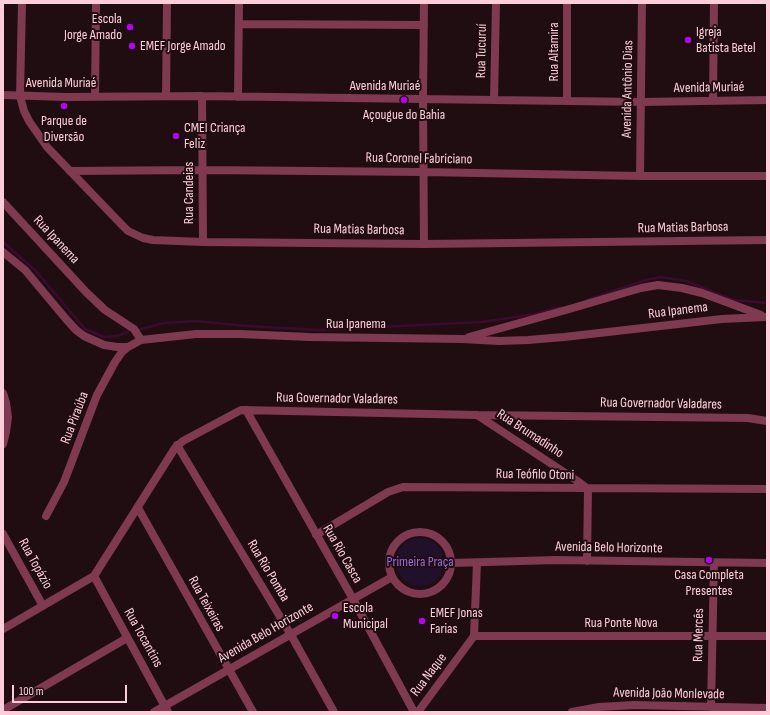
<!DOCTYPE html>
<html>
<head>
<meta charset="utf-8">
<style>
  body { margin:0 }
  #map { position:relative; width:770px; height:715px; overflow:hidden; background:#200d11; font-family:"Sofia Sans Condensed",sans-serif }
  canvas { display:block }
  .frame { position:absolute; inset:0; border:4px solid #fecdda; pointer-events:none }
  .scale { position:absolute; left:12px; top:685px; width:115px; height:18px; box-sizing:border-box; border:2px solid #fecdda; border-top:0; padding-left:5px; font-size:12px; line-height:14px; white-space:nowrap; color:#fecdda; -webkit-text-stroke:3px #200d11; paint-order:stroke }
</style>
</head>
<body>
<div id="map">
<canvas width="770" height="715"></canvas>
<div class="frame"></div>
<div class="scale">100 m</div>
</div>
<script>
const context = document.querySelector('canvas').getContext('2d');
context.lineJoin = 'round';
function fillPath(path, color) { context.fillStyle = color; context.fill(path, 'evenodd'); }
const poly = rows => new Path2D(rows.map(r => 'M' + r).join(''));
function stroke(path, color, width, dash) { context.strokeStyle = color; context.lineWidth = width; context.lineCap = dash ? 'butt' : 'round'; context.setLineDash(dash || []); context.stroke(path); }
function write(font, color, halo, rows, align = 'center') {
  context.font = font + ' "Sofia Sans Condensed",sans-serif'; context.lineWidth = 4; context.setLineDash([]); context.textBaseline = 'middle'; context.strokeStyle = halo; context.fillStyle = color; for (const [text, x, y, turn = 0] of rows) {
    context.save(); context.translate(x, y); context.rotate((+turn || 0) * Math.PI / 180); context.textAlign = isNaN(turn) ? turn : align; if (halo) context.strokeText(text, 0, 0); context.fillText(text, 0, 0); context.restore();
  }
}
fillPath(poly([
  '396 562a24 24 0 1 1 48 0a24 24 0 1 1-48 0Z'
]), '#20102a');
stroke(poly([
  [250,3,251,3],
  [3,242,35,270,85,329,104,337,116,336,128,332],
  [587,300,646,280,661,277,686,281,733,300,767,303],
  [141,329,164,323,196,321,247,326,319,330,482,322,536,314,556,308,563,308]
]), '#3d0a2f', 2.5);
stroke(poly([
  [22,3,20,96,24,111,29,121,47,147,122,225,128,231,143,238,153,240,203,242,424,244,767,240],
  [239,24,424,25],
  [3,95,66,97,202,96,641,102,767,100],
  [95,96,96,3],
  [166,96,167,3],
  [202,96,203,242],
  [238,97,239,3],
  [494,100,496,3],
  [567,100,567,3],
  [713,100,714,3],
  [70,171,202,170,423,172,640,176,767,176],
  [640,176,642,3],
  [3,202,86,292,105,310,134,329,141,340,196,334,240,334,309,337,462,339,499,341,528,340,564,337,722,319,765,317],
  [424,244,423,99,424,3],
  [3,252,25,270,66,319,76,330,84,336,104,345,117,347,128,347],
  [469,337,566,310,641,288,658,285,682,288,702,293,761,315],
  [3,393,6,403,8,417,6,432,3,444],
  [246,410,353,599,414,712],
  [477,415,576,480,588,489,587,561],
  [177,445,291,635,334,712],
  [138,508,253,712],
  [46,516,64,482,97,395,115,362,122,352,128,347,141,340],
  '389 563a31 31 0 1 1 62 0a31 31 0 1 1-62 0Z',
  [3,534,43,606],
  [316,535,388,492,403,487,767,489],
  [451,563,556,560,767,563],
  [94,576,168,712],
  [3,629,94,576,175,448,183,441,241,410,477,415,748,418,767,421],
  [474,636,767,636],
  [711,707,714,563],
  [3,710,127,638],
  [154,712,392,577],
  [418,712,474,636,477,563],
  [572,712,599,707,634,705,767,708]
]), '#7f3950', 8);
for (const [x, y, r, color] of [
  [130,27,4,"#b303f4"],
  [688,40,4,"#b303f4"],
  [132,46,4,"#b303f4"],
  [404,100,4,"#b303f4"],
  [64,106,4,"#b303f4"],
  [176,136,4,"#b303f4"],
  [709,560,4,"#b303f4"],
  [335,616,4,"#b303f4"],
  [422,621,4,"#b303f4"]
]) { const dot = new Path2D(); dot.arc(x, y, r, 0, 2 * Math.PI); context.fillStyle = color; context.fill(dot); stroke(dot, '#200d11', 1.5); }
write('14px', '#fecdda', '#200d11', [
  ["Escola",122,19,"right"],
  ["Jorge Amado",122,35,"right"],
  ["Igreja",696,32],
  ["Batista Betel",696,48],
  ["EMEF Jorge Amado",140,46],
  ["Açougue do Bahia",404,115,"center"],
  ["Parque de",64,121,"center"],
  ["Diversão",64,137,"center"],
  ["CMEI Criança",184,128],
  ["Feliz",184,144],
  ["Casa Completa",709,575,"center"],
  ["Presentes",709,591,"center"],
  ["Escola",343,608],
  ["Municipal",343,624],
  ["EMEF Jonas",430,613],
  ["Farias",430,629]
], 'left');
write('14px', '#fecdda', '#200d11', [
  ["Rua Tucuruí",482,51,-89],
  ["Rua Altamira",554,52,-90],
  ["Avenida Muriaé",61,83],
  ["Avenida Muriaé",385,86],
  ["Avenida Muriaé",709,88,-1],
  ["Avenida Antônio Dias",628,89,-89],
  ["Rua Coronel Fabriciano",419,159,1],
  ["Rua Candeias",189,193,-90],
  ["Rua Matias Barbosa",683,228,-1],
  ["Rua Matias Barbosa",359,230,1],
  ["Rua Ipanema",56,240,47],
  ["Rua Ipanema",678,311,-7],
  ["Rua Ipanema",356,324],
  ["Rua Governador Valadares",337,399,1],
  ["Rua Governador Valadares",661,404,1],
  ["Rua Piraúba",75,418,-69],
  ["Rua Brumadinho",530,434,33],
  ["Rua Teófilo Otoni",535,475,1],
  ["Avenida Belo Horizonte",609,548,1],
  ["Rua Rio Casca",342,554,60],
  ["Rua Topázio",35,564,61],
  ["Rua Rio Pomba",268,571,59],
  ["Rua Teixeiras",206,604,61],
  ["Rua Ponte Nova",621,623],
  ["Avenida Belo Horizonte",266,633,-30],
  ["Rua Mercês",699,635,-89],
  ["Rua Tocantins",143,638,61],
  ["Rua Naque",429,675,-53],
  ["Avenida João Monlevade",669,694,1]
]);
write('14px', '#986ae0', '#200d11', [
  ["Primeira Praça",420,562]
]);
</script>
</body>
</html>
